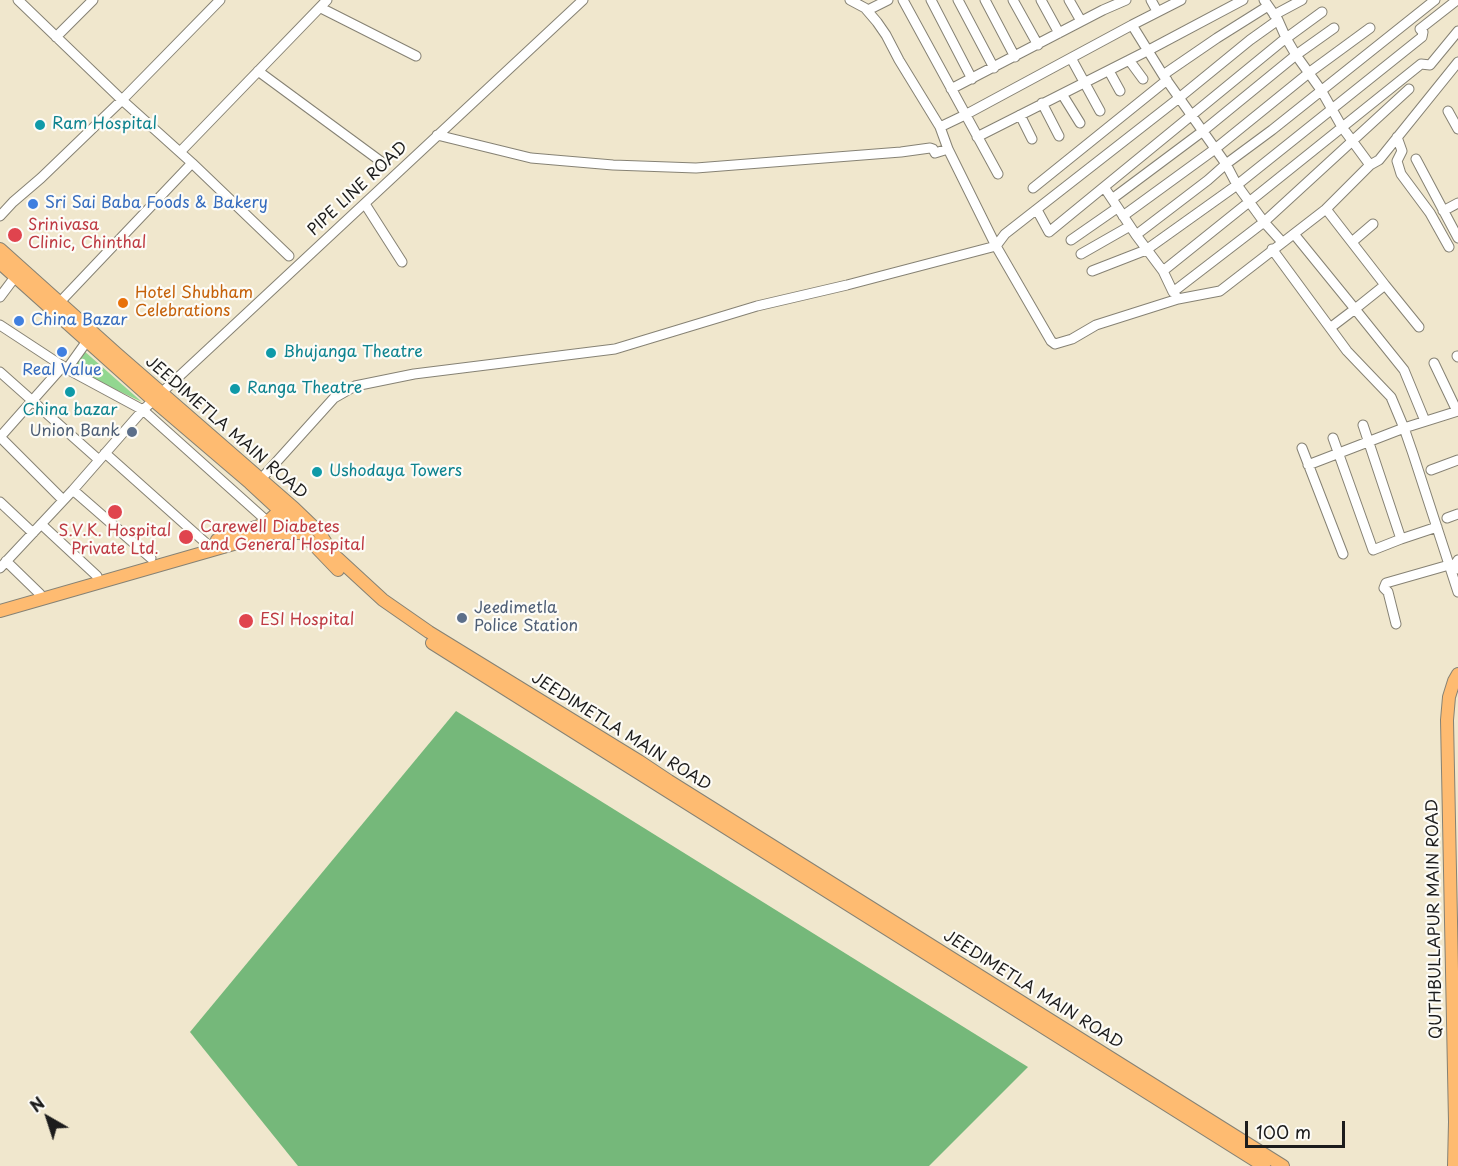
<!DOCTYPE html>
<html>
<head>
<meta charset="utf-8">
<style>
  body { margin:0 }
  #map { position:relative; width:1458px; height:1166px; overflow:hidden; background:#f0e7cd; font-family:"Playpen Sans",sans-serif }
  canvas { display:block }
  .north { position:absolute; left:18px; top:1088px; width:60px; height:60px; -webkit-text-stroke:4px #fdfcf7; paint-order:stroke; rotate:321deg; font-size:16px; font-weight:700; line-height:24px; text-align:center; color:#1c1c1c }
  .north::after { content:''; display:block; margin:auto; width:21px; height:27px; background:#1c1c1c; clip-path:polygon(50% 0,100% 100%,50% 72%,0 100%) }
  .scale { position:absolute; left:1245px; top:1121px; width:100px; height:27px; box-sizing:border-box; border:3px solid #1c1c1c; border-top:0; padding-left:8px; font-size:18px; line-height:21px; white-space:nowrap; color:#1c1c1c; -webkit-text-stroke:4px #fdfcf7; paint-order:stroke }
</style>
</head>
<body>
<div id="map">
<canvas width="1458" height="1166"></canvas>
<div class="north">N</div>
<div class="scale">100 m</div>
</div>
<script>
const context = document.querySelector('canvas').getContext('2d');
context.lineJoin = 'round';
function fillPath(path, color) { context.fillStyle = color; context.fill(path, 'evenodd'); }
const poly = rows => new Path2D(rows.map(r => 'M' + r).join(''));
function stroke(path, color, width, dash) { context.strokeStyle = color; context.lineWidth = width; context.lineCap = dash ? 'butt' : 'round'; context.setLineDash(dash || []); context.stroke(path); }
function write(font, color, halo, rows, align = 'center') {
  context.font = font + ' "Playpen Sans",sans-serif'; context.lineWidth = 4.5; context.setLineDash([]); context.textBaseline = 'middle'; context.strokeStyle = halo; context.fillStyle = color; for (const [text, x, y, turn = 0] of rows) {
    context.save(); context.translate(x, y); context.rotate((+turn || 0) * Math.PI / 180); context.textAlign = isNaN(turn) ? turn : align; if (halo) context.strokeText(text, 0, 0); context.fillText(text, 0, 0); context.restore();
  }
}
fillPath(poly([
  [83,350,142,402,70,368]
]), '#92d790');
fillPath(poly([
  [456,711,1028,1067,929,1166,298,1166,190,1032]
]), '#75b87a');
const minor = poly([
  [18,0,122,100,192,163,289,256],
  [850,0,865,8,877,22,886,35,899,60,940,127],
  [903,0,998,174],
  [931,0,972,79],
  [958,0,994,68],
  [985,0,1015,57],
  [1013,0,1038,45],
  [1041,0,1059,33],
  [1069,0,1081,21],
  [1151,0,1157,11],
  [1264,0,1278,20,1286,38,1296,55,1321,90,1342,127,1370,165],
  [321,8,416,56],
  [868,10,888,0],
  [1274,15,1302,0],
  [1132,25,1163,75,1226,164,1237,185,1264,222,1282,242],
  [56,37,93,0],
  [1071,58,1100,111],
  [1129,60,1143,79],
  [258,71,383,163],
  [1109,71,1120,91],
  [1163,75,1217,38,1268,6],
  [951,89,1103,10,1126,0],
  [1062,94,1080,123],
  [1042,103,1059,136],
  [1448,111,1458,129],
  [1020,115,1032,139],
  [437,135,531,158,613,165,696,168,901,152,930,148,933,149,935,153,948,149],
  [977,137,1147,51,1243,0],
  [1397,137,1402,151,1397,161,1401,174,1430,213,1449,247],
  [180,152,327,0],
  [1416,159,1458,238],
  [1104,187,1136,235,1163,271,1173,292,1264,222,1409,89],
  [1033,188,1167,80],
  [1112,199,1203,131,1296,55,1334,28],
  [365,204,402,262],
  [1326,209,1385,285,1355,309,1404,370,1425,421],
  [1037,210,1049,232,1281,42,1322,12],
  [1443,211,1458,203],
  [0,216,13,202,41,178,122,100,220,0],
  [1123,216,1215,149,1310,72,1370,28],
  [1294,234,1355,309,1330,328],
  [1136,235,1208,180,1226,164,1272,130,1435,0],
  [1071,240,1117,208],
  [1352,242,1373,224],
  [1272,249,1347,351,1391,397,1404,428,1413,454,1458,592],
  [1081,254,1130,226],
  [1092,271,1146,250,1237,185,1422,37,1423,32,1420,29,1457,0],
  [1163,271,1421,64,1430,65,1458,31],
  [1385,285,1419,327],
  [1176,296,1178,299,1220,291,1326,209,1370,165,1379,160,1458,62],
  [0,297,15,277],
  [1178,299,1096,325,1072,339,1055,344,1051,341,996,246,1005,234,1179,98,1250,40,1278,20],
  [60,302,192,163],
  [0,325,67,369,143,410,268,522],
  [1457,356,1458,357],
  [1434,363,1457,411],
  [67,369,87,341],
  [0,372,99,460],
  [1363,425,1401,539],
  [0,437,63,366],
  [0,437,63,500],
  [1333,438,1373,550,1401,539,1437,527],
  [1302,448,1343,554],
  [105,453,207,544],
  [1308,465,1404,428,1458,411],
  [1431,470,1458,460],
  [261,479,334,398,355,386,414,374,615,349,757,306,847,285,996,246,948,149,940,127,965,115,1132,25,1181,0],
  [73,490,151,558],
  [0,502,33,533],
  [1447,518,1458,514],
  [41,524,97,576],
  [1458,560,1456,563,1458,569],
  [6,561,40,594],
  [0,568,73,490,143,410,583,0],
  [1396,624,1388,592,1384,588,1386,583,1449,565]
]);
const major = poly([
  [0,249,117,354,294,508,319,532,333,554,383,600,429,632,639,761,669,781,1283,1166],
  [0,263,154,401,250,483,289,519,338,570],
  [272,533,303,533],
  [217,540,265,524,285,506],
  [0,611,272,533,293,514],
  [432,643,1264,1166],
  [1454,1166,1455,1122,1447,720,1449,697,1454,681,1458,674]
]);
stroke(minor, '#868274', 11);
stroke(major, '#868274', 14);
stroke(minor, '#fff', 9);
stroke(major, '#febb71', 12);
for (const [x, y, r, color] of [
  [40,125,6,"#0f9aa8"],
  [33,204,6,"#3f7fe0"],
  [15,235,8,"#e0444e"],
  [123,303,6,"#e8710a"],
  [19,321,6,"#3f7fe0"],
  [62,352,6,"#3f7fe0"],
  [271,353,6,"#0f9aa8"],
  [235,389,6,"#0f9aa8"],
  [70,392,6,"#0f9aa8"],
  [132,432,6,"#5c6f8a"],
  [317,472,6,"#0f9aa8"],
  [115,512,8,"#e0444e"],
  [186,537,8,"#e0444e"],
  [462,618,6,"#5c6f8a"],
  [246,621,8,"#e0444e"]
]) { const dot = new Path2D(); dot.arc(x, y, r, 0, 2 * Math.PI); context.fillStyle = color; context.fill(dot); stroke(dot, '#fdfcf7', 2); }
write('16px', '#0d838f', '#fdfcf7', [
  ["Ram Hospital",52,125],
  ["Bhujanga Theatre",283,353],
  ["Ranga Theatre",247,389],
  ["China bazar",70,411,"center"],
  ["Ushodaya Towers",329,472]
], 'left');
write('16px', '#1c1c1c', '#fdfcf7', [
  ["PIPE LINE ROAD",358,189,-43],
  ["JEEDIMETLA MAIN ROAD",226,428,41],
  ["JEEDIMETLA MAIN ROAD",621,732,32],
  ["QUTHBULLAPUR MAIN ROAD",1435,919,-91],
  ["JEEDIMETLA MAIN ROAD",1033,990,32]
]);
write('16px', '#366cbe', '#fdfcf7', [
  ["Sri Sai Baba Foods & Bakery",45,204],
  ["China Bazar",31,321],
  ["Real Value",62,371,"center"]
], 'left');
write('16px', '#be3a42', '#fdfcf7', [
  ["Srinivasa",28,226],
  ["Clinic, Chinthal",28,244],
  ["Carewell Diabetes",200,528],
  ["and General Hospital",200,546],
  ["S.V.K. Hospital",115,532,"center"],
  ["Private Ltd.",115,550,"center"],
  ["ESI Hospital",260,621]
], 'left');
write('16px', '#c56008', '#fdfcf7', [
  ["Hotel Shubham",135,294],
  ["Celebrations",135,312]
], 'left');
write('16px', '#4e5e75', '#fdfcf7', [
  ["Union Bank",120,432],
  ["Jeedimetla",474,609,"left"],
  ["Police Station",474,627,"left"]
], 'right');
</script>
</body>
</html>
